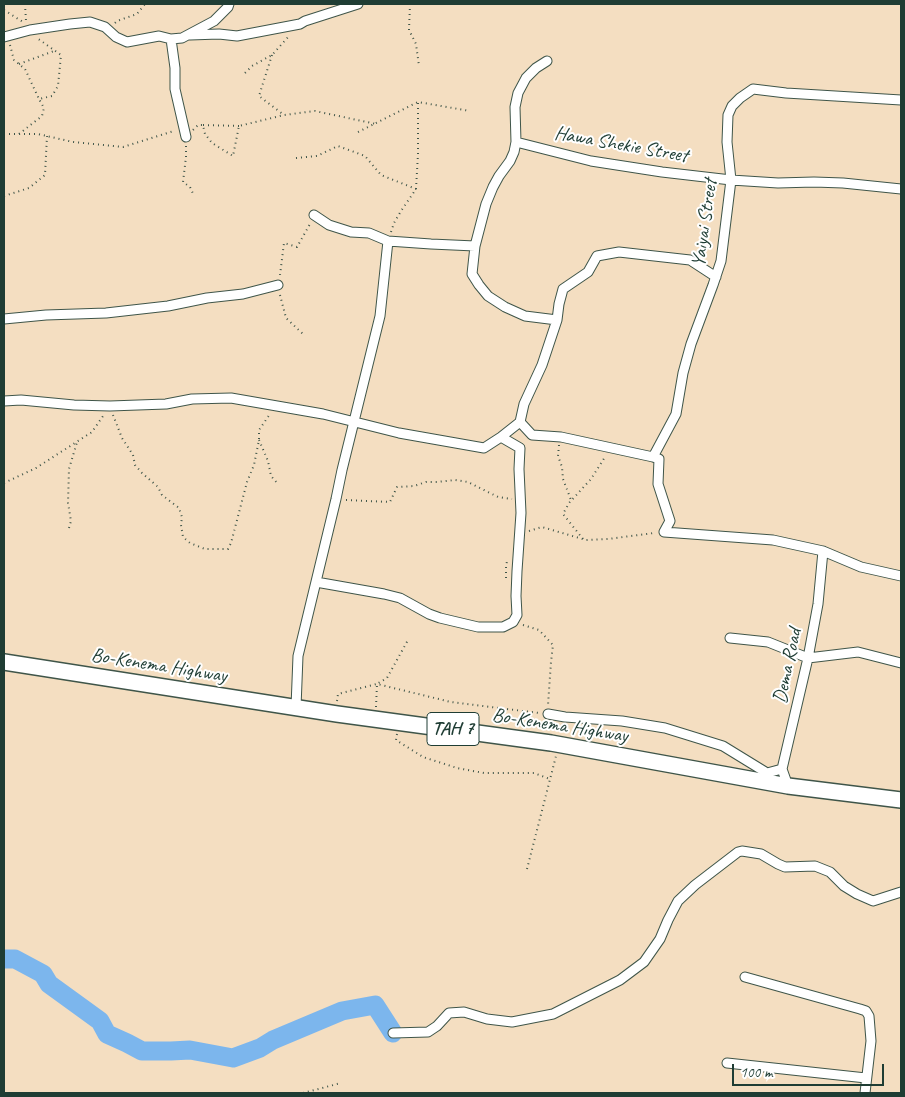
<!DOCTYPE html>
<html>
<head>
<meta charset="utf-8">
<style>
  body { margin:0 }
  #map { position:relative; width:905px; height:1097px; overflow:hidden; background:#f4dec1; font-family:Caveat,sans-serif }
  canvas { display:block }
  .frame { position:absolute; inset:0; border:5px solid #1f3d34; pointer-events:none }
  .scale { position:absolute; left:732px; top:1064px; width:152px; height:22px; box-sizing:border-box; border:2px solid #1f3d34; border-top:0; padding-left:6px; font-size:15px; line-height:18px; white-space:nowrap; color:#1f3d34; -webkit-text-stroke:4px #fff; paint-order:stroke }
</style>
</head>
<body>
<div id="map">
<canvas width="905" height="1097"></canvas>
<div class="frame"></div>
<div class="scale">100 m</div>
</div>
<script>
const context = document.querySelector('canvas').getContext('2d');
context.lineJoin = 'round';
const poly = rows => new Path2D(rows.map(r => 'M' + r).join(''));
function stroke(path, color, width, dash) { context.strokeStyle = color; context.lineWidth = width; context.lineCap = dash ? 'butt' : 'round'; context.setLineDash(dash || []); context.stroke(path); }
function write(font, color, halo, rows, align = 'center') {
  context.font = font + ' Caveat,sans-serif'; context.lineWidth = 4; context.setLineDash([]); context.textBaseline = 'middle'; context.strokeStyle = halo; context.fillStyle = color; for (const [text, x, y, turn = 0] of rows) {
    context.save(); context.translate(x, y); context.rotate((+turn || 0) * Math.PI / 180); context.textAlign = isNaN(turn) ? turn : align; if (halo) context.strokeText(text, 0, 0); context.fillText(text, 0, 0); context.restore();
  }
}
stroke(poly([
  [4,959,15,959,43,974,49,984,100,1021,107,1034,127,1043,142,1051,171,1051,190,1050,233,1058,260,1048,273,1040,342,1011,375,1005,393,1033]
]), '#7cb6ed', 19);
const street = poly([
  [190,35,219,34,237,36,300,24,305,21,358,4],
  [4,37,30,30,70,24,90,22,105,27,116,37,127,42,159,36,171,39,182,38,214,21,228,7,229,4],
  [171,39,175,68,175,89,186,137],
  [901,100,786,93,753,89,740,98,732,106,728,115,727,142,731,180,721,261,713,285,691,344,683,373,676,414,653,457,659,459,658,484,670,521,664,532,773,540,823,551,861,567,901,576],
  [516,142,591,161,662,172,731,180,778,183,814,182,843,183,901,189],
  [314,215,329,225,351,232,369,233,388,241,431,244,475,246,486,204,493,187,499,176,510,161,514,152,516,142,515,107,518,93,526,78,536,68,547,61],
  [475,246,472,274,479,285,488,296,505,307,525,316,557,320],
  [4,319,46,315,106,313,168,306,207,298,243,294,278,285],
  [4,401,21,400,74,405,110,406,166,404,192,399,231,398,323,414,399,433,484,448,501,437,520,422,524,404,542,365,557,320,559,304,563,289,588,272,597,256,619,252,690,260,716,277],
  [520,422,532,435,561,437,653,457],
  [316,582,384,594,400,598,429,614,440,618,478,627,503,627,513,622,517,615,516,596,517,571,521,513,519,469,520,448,501,437],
  [730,638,768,642,808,658,858,652,901,663],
  [296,707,298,656,336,499,342,470,380,316,388,241],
  [548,714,565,717,622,721,665,728,723,746,767,773,782,769],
  [788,786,782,769,808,658,818,604,823,551],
  [745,977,860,1009,866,1011,869,1016,871,1041,865,1093],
  [393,1033,428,1032,437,1026,449,1013,464,1012,487,1019,512,1022,553,1014,620,980,644,962,660,939,668,920,678,901,695,885,738,852,742,851,761,854,778,864,785,867,815,866,830,872,844,886,857,894,873,901,901,892],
  [727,1063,866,1078]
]);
const highway = poly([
  [4,662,337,714,551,743,788,786,901,800]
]);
stroke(street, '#3f5549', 11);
stroke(highway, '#3f5549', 18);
stroke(poly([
  [25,4,26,21],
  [410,4,409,30,416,44,419,66],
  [4,10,23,22],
  [115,23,117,21,137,14,145,4],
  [10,45,14,60,25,69,39,99],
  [272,55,259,96,284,115],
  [19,64,54,51],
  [245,73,252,66,272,55,290,35],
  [203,125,239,126],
  [193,130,198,125,203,125,205,134,212,143,233,156,239,126,284,115,315,111,376,124],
  [358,132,418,102,470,111],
  [4,134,38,134,73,142,123,147,174,131],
  [19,134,42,116,44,108,39,99,52,96,58,86,61,55,37,38],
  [186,146,186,157,183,182,190,187,194,196],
  [296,158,317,156,338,146,365,156,381,175,416,189],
  [4,196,29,188,45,175,47,136],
  [391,232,394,223,401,211,416,189,418,154,418,102],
  [280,275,284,243,297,247,310,224],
  [280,295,286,318,303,334],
  [113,415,122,438,133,455,135,465,142,473,158,487,162,495,179,508,182,517,181,525,183,537,190,543,205,549,228,549,231,543,247,482,254,465,259,440,259,430,270,414],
  [259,440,268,461,271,476,278,484],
  [559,445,558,456,562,467,563,479,571,500],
  [4,483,36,468,92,432,103,416],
  [346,500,390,502,397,487,414,486,426,482,437,482,455,480,468,482,498,497,512,499],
  [69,528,71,521,68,503,69,469,77,442],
  [529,531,542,527,586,540,608,539,654,533],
  [583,539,563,514,569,503,591,479,605,457],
  [506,578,506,567,507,561],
  [523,625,539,630,553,645,551,662,548,705],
  [337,701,338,694,377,684,451,702,539,713],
  [376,707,377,684,387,678,408,640],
  [397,734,396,740,423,757,457,768,484,773,534,773,550,779],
  [527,869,556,756],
  [303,1093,341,1083]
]), '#3f5549', 2, [1, 4]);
stroke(street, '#fff', 9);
stroke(highway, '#fff', 15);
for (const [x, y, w] of [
  [453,729,52]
]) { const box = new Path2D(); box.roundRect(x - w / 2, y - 16.5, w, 33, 4); context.fillStyle = '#fff'; context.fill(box); stroke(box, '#1f3d34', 1); }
write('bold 19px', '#1f3d34', null, [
  ["TAH 7",453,729]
]);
write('20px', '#1f3d34', '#fff', [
  ["Hawa Shekie Street",621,145,10],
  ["Yaiyai Street",705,223,-82],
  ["Bo-Kenema Highway",159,666,9],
  ["Dema Road",788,666,-78],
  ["Bo-Kenema Highway",560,726,9]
]);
</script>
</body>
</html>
